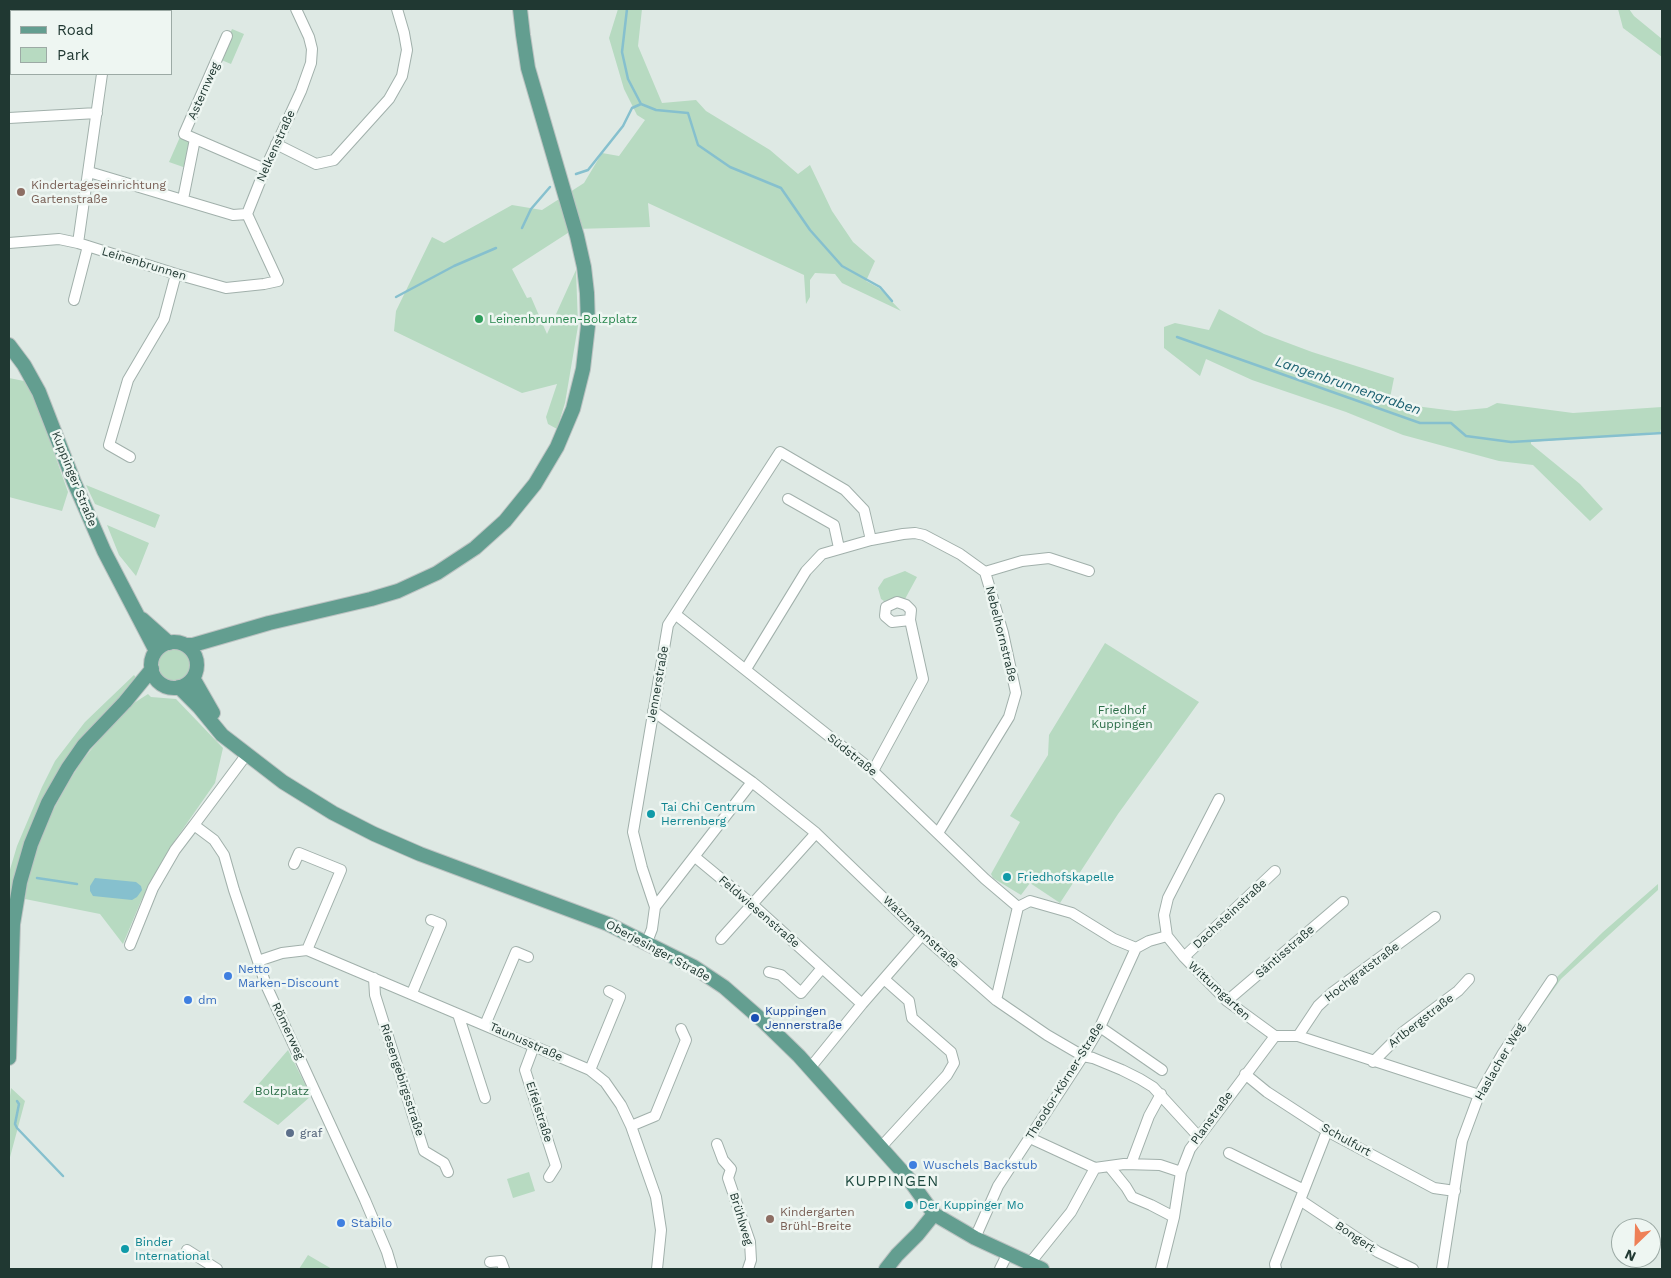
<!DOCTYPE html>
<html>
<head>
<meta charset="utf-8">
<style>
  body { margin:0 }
  #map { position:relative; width:1671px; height:1278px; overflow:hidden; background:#dee9e4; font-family:"Work Sans",sans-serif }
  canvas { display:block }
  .frame { position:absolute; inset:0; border:10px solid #203832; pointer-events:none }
  .legend { position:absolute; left:10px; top:10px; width:162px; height:65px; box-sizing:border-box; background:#eef6f2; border:1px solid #9caaa5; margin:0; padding:6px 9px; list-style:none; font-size:15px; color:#203832 }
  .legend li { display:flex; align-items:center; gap:10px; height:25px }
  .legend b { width:25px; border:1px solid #9caaa5 }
  .north { position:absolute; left:1611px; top:1218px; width:50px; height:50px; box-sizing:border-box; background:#eef6f2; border:1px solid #9caaa5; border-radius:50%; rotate:204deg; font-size:14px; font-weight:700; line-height:20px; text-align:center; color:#203832 }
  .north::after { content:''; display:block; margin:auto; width:18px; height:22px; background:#ee8057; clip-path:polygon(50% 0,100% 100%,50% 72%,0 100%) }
</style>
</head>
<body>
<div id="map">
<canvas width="1671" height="1278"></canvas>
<div class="frame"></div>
<ul class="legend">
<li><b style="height:6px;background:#639e90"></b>Road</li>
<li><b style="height:14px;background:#b7dac1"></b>Park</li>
</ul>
<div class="north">N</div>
</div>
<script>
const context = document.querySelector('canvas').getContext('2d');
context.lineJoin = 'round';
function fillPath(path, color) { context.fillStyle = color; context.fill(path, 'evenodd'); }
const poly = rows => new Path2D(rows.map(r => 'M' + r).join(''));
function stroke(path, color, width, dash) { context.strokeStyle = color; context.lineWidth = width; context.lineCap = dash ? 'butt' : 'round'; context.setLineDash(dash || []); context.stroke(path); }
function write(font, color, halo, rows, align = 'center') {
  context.font = font + ' "Work Sans",sans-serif'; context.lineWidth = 5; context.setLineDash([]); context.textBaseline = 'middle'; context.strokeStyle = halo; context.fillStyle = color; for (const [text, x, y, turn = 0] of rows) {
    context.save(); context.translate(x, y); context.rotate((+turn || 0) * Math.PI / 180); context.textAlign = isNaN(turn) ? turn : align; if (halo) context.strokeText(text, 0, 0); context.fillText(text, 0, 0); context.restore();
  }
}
fillPath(poly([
  [618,9,642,9,638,46,662,103,696,100,706,111,770,150,798,174,810,165,832,211,853,242,875,261,866,281,879,288,901,311,842,283,835,274,815,273,810,280,810,297,806,304,804,275,648,203,650,227,574,229,512,269,527,298,531,297,547,334,576,270,578,326,565,403,557,429,548,424,546,417,557,384,522,393,394,331,396,311,432,237,444,243,512,205,542,210,584,183,602,153,619,156,645,120,637,115,624,89,609,38],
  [1618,9,1629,9,1634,16,1662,39,1662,57,1623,28],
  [232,29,244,34,231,64,219,59],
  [180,137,192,143,186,168,169,162],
  [1219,309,1264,334,1312,352,1394,378,1390,398,1423,407,1455,411,1487,408,1497,403,1573,413,1662,407,1662,426,1660,432,1531,442,1531,444,1580,484,1603,509,1590,521,1533,465,1499,461,1403,435,1346,412,1252,380,1206,359,1200,376,1164,348,1164,327,1175,323,1209,330],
  [9,378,29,382,68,492,62,511,9,497],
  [86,485,160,515,155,528,95,504],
  [107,525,149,543,136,576,119,555],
  [905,571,917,577,905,599,900,598,884,601,881,599,878,588,884,579],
  [1105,643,1199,702,1118,814,1060,903,1030,883,1021,895,993,878,991,874,1020,822,1010,816,1048,755,1049,735],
  '155 664a19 19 0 1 1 38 0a19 19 0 1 1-38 0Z',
  [134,675,138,680,89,730,61,767,9,922,9,873,17,846,42,787,55,761,85,722],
  [148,694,151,697,176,699,223,748,215,783,171,846,141,901,123,944,100,914,25,899,29,870,38,842,51,814,67,785,81,762,112,724,134,703],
  [1658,884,1658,890,1561,979,1538,1011,1535,1010,1558,976,1603,932],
  [288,1050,311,1096,278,1125,243,1102],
  [11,1088,25,1101,9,1161,9,1104],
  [529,1172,535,1191,513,1198,507,1179],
  [308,1255,332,1269,299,1269]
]), '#b7dac1');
fillPath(poly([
  [95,878,136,882,141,886,142,890,137,897,132,900,93,896,90,891,90,886]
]), '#86c0ce');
stroke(poly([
  [627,9,622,52,628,79,641,104,656,110,688,113,698,145,730,167,781,188,810,230,842,266,880,287,892,301],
  [576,174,588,170,623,126,632,108,641,104],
  [522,228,531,209,550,187],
  [396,297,454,266,496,248],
  [1177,337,1420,423,1451,423,1466,436,1511,442,1662,433],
  [37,878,77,884],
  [17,1101,19,1104,15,1124,17,1128,63,1176]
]), '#86c0ce', 2.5);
const minor = poly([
  [111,11,111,9],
  [227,36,184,134,265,169],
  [9,53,11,53],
  [9,118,97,113],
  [276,144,316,164,334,160,389,99,402,76,407,50,404,33,397,9],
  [89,172,233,215,247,214],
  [183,199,195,139],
  [9,243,59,239,78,243,176,274,226,288,264,284,278,281,247,214,265,169,301,91,311,63,312,49,309,37,296,9],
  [78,243,102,74],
  [74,300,88,246],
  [130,457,109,445,128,380,164,319,176,274],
  [788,499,834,525,839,548],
  [985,572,1022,561,1049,558,1089,571],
  [675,614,873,771,985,879,1018,907],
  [746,669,806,571,822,554,871,540,903,534,915,533,924,535,960,554,985,572,1003,633,1016,693,1009,717,938,833],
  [653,711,752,782,816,833,922,935,996,1000,1047,1035,1083,1056,1093,1058,1122,1070,1140,1079,1153,1087,1198,1136],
  [247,754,194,825,214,840,224,855,234,890,266,985,365,1200,387,1252,392,1269],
  [873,771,923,679,910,620,911,610,906,605,897,602,886,607,885,616,892,622,910,620],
  [1219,799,1168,898,1164,915,1167,936,1184,957,1227,1001,1275,1036,1298,1036,1479,1095],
  [695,857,753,905,862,1004],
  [294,864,299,853,341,870,307,950],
  [655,907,752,782],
  [721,939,816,833],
  [647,942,652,929,655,907,642,868,633,832,668,625,780,452,845,490,864,510,871,540],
  [130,945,153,888,175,850,194,825],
  [1184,957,1275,871],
  [258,961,282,953,307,950,590,1070,605,1082,621,1105,631,1126,656,1197,661,1230,657,1269],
  [769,972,781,975,801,993,822,968],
  [374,978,375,995,424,1151,444,1163,448,1172],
  [412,993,441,924,431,920],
  [996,1000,1018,907,1030,901,1072,913,1114,939,1136,948,1149,941,1167,936],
  [1227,1001,1343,902],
  [458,1014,485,1098],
  [485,1025,516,952,528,957],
  [1100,1027,1162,1070],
  [1298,1036,1318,1006,1333,992,1435,917],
  [534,1046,525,1070,556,1166,549,1177],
  [1373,1062,1403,1032,1458,991,1469,979],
  [810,1068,862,1004,922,935],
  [590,1070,620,997,609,991],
  [1245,1074,1267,1092,1327,1131,1434,1188,1455,1191],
  [631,1126,655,1116,686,1040,681,1029],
  [1030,1138,1095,1168],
  [717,1144,723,1160,731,1169,728,1178,750,1242,751,1260,748,1269],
  [881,1147,947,1075,954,1063,951,1052,912,1018,909,1001,884,979],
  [1229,1153,1304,1190],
  [1131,1164,1149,1116,1161,1094],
  [1109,1166,1126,1187,1132,1197,1151,1205,1174,1217],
  [1300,1200,1378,1252,1413,1269],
  [975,1238,998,1186,1083,1056,1100,1027,1136,948],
  [187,1250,217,1269],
  [490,1262,501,1261,504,1269],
  [1030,1263,1071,1212,1095,1168,1124,1164,1160,1165,1181,1172],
  [1000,1269,1008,1253],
  [1161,1269,1174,1217,1181,1172,1190,1149,1275,1036],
  [1276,1269,1275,1264,1327,1131],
  [1442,1269,1462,1141,1479,1095,1503,1053,1552,980]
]);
const major = poly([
  [9,345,24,365,39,392,74,482,104,551,156,651],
  [142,619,169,643],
  '151 665a23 23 0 1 1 46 0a23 23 0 1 1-46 0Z',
  [186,645,193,645,269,623,371,599,398,591,437,573,475,548,505,521,535,484,557,447,573,409,583,369,588,326,587,293,584,267,577,236,528,68,523,35,520,9],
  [193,678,213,713],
  [179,687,199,707,222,735,283,782,333,813,374,834,420,854,608,924,694,967,724,987,763,1021,799,1056,908,1178,934,1214,975,1238,1042,1269],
  [9,1058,13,924,20,882,31,844,48,803,68,768,84,745,125,702,152,669],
  [886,1269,897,1255,918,1234,934,1214]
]);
stroke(minor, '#a1b0ab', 12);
stroke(major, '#bcc3c2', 16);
stroke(minor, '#fff', 10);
stroke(major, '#639e90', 14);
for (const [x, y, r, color] of [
  [21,192,5,"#8d6e63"],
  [479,319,5,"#2e9e5b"],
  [651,814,5,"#0f9aa8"],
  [1007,877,5,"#0f9aa8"],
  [228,976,5,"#3f7fe0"],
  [188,1000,5,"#3f7fe0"],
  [755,1018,5,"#1a4fb4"],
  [290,1133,5,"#5c6f8a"],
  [913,1165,5,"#3f7fe0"],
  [909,1205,5,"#0f9aa8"],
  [770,1219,5,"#8d6e63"],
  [341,1223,5,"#3f7fe0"],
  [125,1249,5,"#0f9aa8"]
]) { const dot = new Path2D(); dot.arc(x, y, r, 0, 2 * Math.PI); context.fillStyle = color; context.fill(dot); stroke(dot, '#eef6f2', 2); }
write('12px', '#203832', '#eef6f2', [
  ["Asternweg",204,91,-66],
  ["Nelkenstraße",276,146,-66],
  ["Leinenbrunnen",144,264,17],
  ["Kuppinger Straße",74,479,68],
  ["Nebelhornstraße",1001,634,76],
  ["Jennerstraße",658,684,-80],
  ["Südstraße",852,755,39],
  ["Feldwiesenstraße",759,912,41],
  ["Dachsteinstraße",1230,914,-43],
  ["Watzmannstraße",921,932,43],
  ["Oberjesinger Straße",658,951,28],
  ["Säntisstraße",1285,952,-41],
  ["Hochgratstraße",1362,972,-37],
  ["Wittumgarten",1219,991,43],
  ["Arlbergstraße",1421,1021,-38],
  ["Römerweg",288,1031,65],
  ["Taunusstraße",526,1042,24],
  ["Haslacher Weg",1500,1062,-60],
  ["Riesengebirgsstraße",402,1080,72],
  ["Theodor-Körner-Straße",1065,1081,-58],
  ["Eifelstraße",539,1112,72],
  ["Planstraße",1212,1118,-54],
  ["Schulfurt",1346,1140,29],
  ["Brühlweg",741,1219,73],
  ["Bongert",1355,1237,34]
]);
write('12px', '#785e54', '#eef6f2', [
  ["Kindertageseinrichtung",31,185],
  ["Gartenstraße",31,199],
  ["Kindergarten",780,1212],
  ["Brühl-Breite",780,1226]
], 'left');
write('12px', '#27864d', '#eef6f2', [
  ["Leinenbrunnen-Bolzplatz",489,319]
], 'left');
write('12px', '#2b6d47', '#eef6f2', [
  ["Friedhof",1122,710],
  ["Kuppingen",1122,724],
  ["Bolzplatz",282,1091]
]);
write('12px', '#0d838f', '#eef6f2', [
  ["Tai Chi Centrum",661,807],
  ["Herrenberg",661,821],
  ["Friedhofskapelle",1017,877],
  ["Der Kuppinger Mo",919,1205],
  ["Binder",135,1242],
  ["International",135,1256]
], 'left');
write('12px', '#366cbe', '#eef6f2', [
  ["Netto",238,969],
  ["Marken-Discount",238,983],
  ["dm",198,1000],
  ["Wuschels Backstub",923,1165],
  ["Stabilo",351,1223]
], 'left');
write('12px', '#164399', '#eef6f2', [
  ["Kuppingen",765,1011],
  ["Jennerstraße",765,1025]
], 'left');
write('12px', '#4e5e75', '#eef6f2', [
  ["graf",300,1133]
], 'left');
write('italic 14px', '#1c6171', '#eef6f2', [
  ["Langenbrunnengraben",1348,386,19]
]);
context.letterSpacing = '1px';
write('15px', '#1d493f', '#eef6f2', [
  ["KUPPINGEN",892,1182]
]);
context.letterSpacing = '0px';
</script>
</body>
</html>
